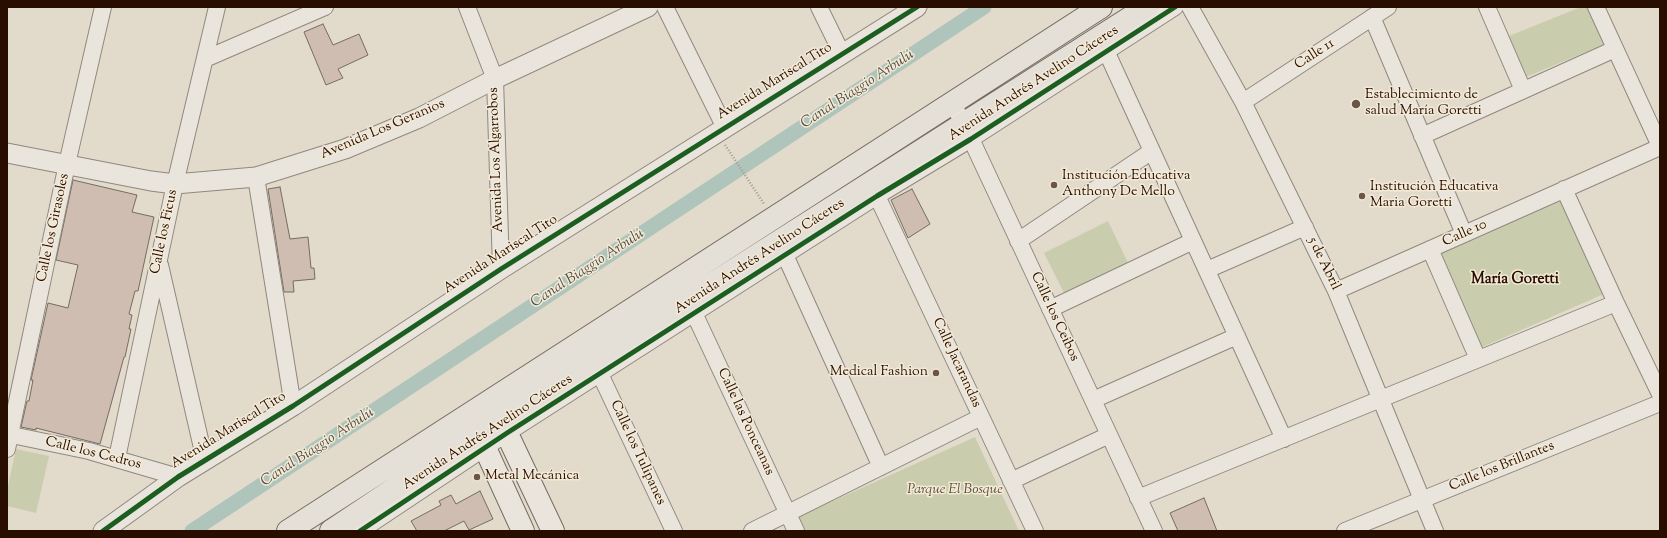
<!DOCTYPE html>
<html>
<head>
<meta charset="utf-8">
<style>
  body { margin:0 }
  #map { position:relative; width:1667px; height:538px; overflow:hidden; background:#e2dacb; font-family:"Sorts Mill Goudy",serif }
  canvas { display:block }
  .frame { position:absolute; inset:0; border:8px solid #290e00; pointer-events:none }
</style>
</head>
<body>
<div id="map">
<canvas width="1667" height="538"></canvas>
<div class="frame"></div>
</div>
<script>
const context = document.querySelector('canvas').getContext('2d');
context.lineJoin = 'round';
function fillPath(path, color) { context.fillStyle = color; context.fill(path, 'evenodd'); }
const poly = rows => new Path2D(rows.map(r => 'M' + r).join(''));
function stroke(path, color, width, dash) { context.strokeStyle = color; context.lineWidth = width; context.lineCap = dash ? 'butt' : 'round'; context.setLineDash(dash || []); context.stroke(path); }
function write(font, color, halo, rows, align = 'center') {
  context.font = font + ' "Sorts Mill Goudy",serif'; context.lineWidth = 3; context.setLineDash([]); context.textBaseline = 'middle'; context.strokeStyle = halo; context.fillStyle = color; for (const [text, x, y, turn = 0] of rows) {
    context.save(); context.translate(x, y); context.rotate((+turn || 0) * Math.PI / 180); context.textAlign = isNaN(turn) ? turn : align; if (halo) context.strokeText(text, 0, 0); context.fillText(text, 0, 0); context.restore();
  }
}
fillPath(poly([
  [1581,7,1589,7,1605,44,1526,77,1509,36],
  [1562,196,1604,294,1480,348,1438,250],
  [1108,221,1128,263,1065,295,1044,253],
  [975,437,1019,531,801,531,795,518],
  [16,449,49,456,36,513,7,506,7,491]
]), '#c9cdae');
stroke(poly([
  [192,531,984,7]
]), '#afc5bb', 15);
const building = poly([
  [323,24,333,45,359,34,368,55,338,69,343,78,326,85,304,32,323,24],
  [73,180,137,195,132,212,154,217,138,291,135,291,129,314,132,315,129,329,131,329,125,357,124,357,100,444,36,428,36,430,21,427,27,401,29,401,33,380,31,380,48,303,68,308,78,265,56,260,73,180],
  [280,187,290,239,308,237,311,268,314,268,315,279,293,281,294,292,284,292,268,189,280,187],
  [912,189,930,224,908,238,891,200,912,189],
  [480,491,493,519,469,530,464,521,444,531,417,531,411,521,441,505,439,501,451,495,456,504,480,491],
  [1204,498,1217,531,1178,531,1170,513,1204,498]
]);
fillPath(building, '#cfbdb2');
stroke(building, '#756c62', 1);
const minor = poly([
  [467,7,495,79,501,269],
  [665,7,725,128],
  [819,7,842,54],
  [1190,7,1243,102,1336,291,1435,531],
  [1487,7,1523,90],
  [1596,7,1660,146],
  [1372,17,1464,234],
  [1102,42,1284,439],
  [205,59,325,7],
  [1243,102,1388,7],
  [952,103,964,124,1154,531],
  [1422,136,1615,49],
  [256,177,293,406],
  [1564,189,1616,303,1660,394],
  [877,196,1035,531],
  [1018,241,1152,151],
  [1430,249,1478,359],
  [785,255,881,467],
  [160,265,205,461],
  [1207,270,1305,227],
  [1336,291,1660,147],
  [1050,309,1193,241],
  [694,313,796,531],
  [600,374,674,531],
  [1093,400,1237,336],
  [7,434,89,451,178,477],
  [7,449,67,164,103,7],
  [117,458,175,184,217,7],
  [1011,481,1109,435],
  [1138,498,1616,303],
  [360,531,507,433,877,196,971,139,1175,7],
  [752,531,981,417],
  [1345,531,1660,403]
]);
const tertiary = poly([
  [7,153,151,181,175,184,256,177,345,149,419,118,495,79,648,7],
  [103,531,178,477,293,406,501,269,917,7]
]);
const secondary = poly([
  [492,402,553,531],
  [470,415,523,531]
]);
const trunk = poly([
  [288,531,1101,7],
  [331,531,478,433,1147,7]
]);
stroke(minor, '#90887d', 18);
stroke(tertiary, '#90887d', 21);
stroke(secondary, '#756c62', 24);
stroke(trunk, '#756c62', 24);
stroke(poly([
  [725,145,764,204]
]), '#a29d95', 2.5, [1, 2]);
stroke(minor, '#e9e5dd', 16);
stroke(tertiary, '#e9e5dd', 19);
stroke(secondary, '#e9e5dd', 22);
stroke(trunk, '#e5e0d7', 22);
stroke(poly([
  [103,531,178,477,293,406,501,269,917,7],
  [360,531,507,433,877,196,971,139,1175,7]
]), '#1b5e20', 5);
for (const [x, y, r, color] of [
  [1356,104,5,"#6a5547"],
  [1054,185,4,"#6a5547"],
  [1362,196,4,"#6a5547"],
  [936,373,4,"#6a5547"],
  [477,477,4,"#6a5547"]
]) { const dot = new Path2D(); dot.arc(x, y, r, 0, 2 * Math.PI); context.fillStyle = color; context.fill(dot); stroke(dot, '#f3ead7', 1.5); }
write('14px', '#290e00', '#f3ead7', [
  ["Calle 11",1315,55,-33],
  ["Avenida Mariscal Tito",775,82,-32],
  ["Avenida Andrés Avelino Cáceres",1034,84,-33],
  ["Avenida Los Geranios",383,130,-23],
  ["Avenida Los Algarrobos",497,160,-92],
  ["Calle los Girasoles",54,228,-78],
  ["Calle los Ficus",165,232,-78],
  ["Calle 10",1465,234,-24],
  ["Avenida Mariscal Tito",501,255,-33],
  ["Avenida Andrés Avelino Cáceres",760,257,-33],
  ["5 de Abril",1323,264,64],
  ["Calle los Ceibos",1054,317,65],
  ["Calle Jacarandas",956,363,65],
  ["Calle las Ponceanas",745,422,65],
  ["Avenida Mariscal Tito",229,431,-32],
  ["Avenida Andrés Avelino Cáceres",488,433,-33],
  ["Calle los Tulipanes",637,453,65],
  ["Calle los Cedros",93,454,14],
  ["Calle los Brillantes",1502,467,-22]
]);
write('14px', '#290e00', '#f3ead7', [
  ["Establecimiento de",1365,96],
  ["salud María Goretti",1365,112],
  ["Institución Educativa",1062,177],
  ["Anthony De Mello",1062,193],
  ["Institución Educativa",1370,188],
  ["Maria Goretti",1370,204],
  ["Medical Fashion",928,373,"right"],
  ["Metal Mecánica",485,477]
], 'left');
write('italic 14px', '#5a4d34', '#f3ead7', [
  ["Parque El Bosque",955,491]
]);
write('italic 15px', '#504b3f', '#f3ead7', [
  ["Canal Biaggio Arbulú",858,90,-33],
  ["Canal Biaggio Arbulú",588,269,-33],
  ["Canal Biaggio Arbulú",318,448,-33]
]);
write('bold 15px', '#290e00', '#f3ead7', [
  ["María Goretti",1515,280]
]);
</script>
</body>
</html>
